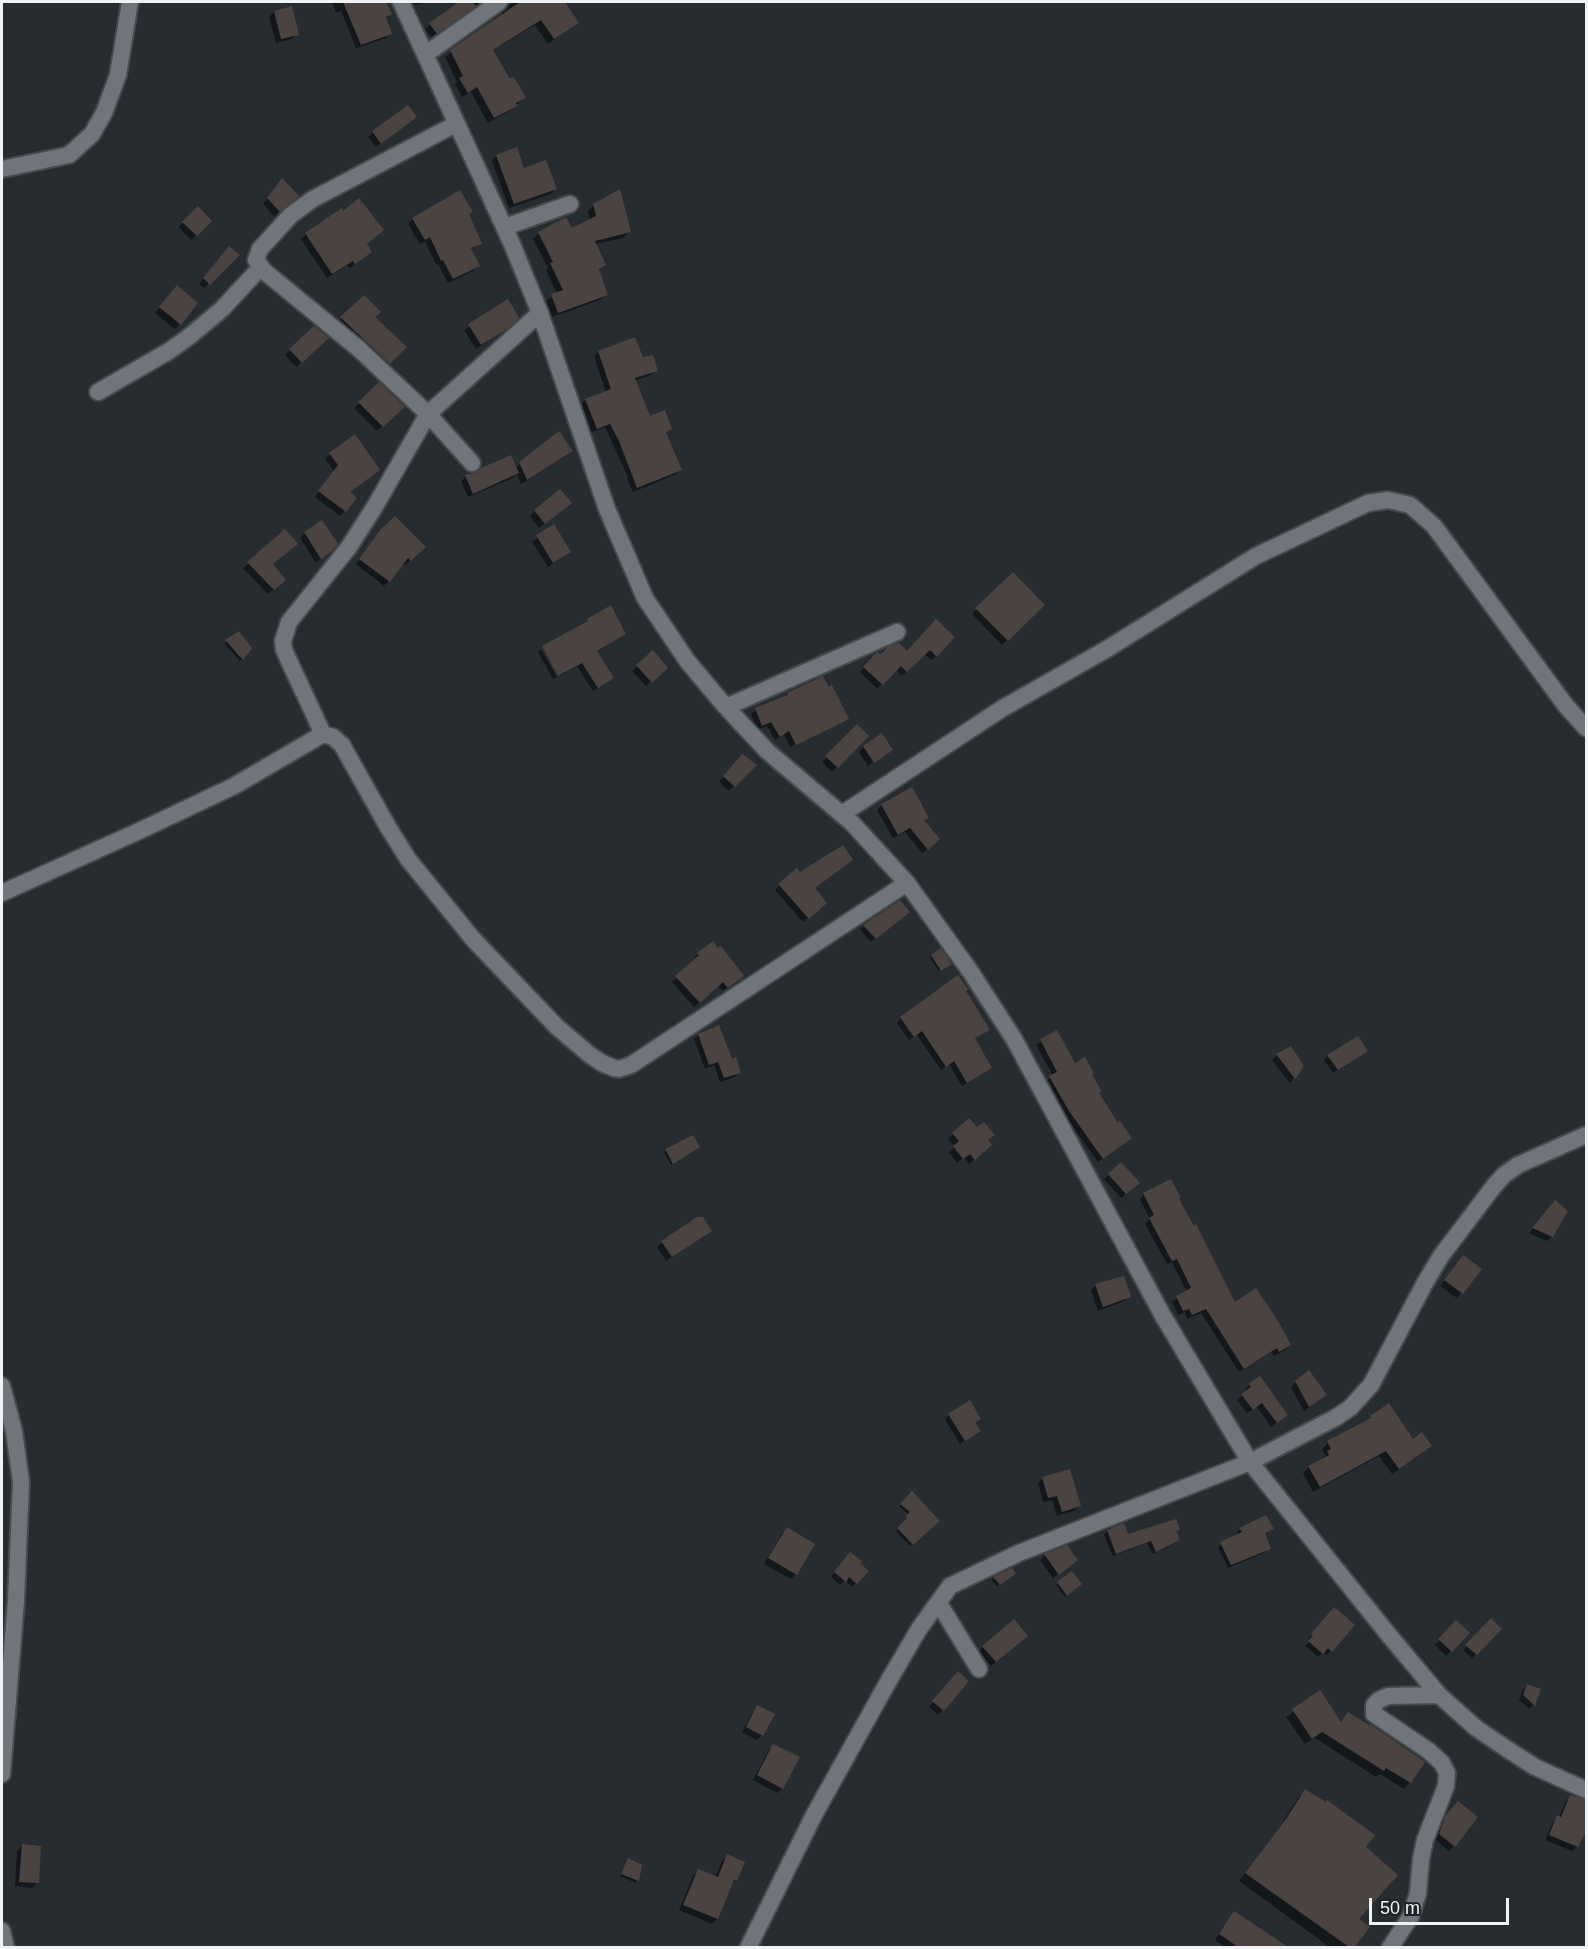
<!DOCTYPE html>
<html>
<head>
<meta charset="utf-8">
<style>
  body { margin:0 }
  #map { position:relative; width:1588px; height:1949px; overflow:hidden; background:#272c30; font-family:Arial,sans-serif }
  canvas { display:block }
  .frame { position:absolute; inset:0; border:3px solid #f0f3f6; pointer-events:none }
  .scale { position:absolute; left:1369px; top:1898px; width:140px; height:27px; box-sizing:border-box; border:3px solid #f0f3f6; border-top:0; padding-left:8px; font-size:18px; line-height:21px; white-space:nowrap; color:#f0f3f6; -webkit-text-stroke:4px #1e2226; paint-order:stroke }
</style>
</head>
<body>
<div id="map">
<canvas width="1588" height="1949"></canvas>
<div class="frame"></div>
<div class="scale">50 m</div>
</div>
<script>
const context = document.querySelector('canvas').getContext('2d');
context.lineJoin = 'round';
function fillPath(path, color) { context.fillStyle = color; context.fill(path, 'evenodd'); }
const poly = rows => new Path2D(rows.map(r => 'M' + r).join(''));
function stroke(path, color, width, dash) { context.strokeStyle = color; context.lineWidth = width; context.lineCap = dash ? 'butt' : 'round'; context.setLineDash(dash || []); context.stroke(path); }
fillPath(poly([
  [332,2,374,2,375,5,384,2,390,14,385,19,390,34,386,38,356,48,341,11,336,13],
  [412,2,427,2,413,5],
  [461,2,481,2,431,37,425,29],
  [513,2,563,2,577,22,548,44,535,25,492,51,510,81,524,98,509,111,488,123,471,92,462,97,455,84,457,82,445,57,501,15,504,9],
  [274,12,297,34,292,39,276,43,269,17],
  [415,117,376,147,368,137,373,132],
  [496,156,523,169,555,189,551,194,509,208,492,161],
  [278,185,292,201,274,216,263,204],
  [594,205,629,232,623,238,595,244,604,265,598,271,606,294,600,300,552,317,546,301,557,294,546,270,548,268,533,239,539,233,566,219,571,230,590,220,588,211],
  [197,208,210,221,191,240,179,227],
  [468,215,480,243,470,250,478,266,473,271,448,283,438,264,436,265,425,241,420,244,408,224,413,219],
  [306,234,365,245,370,252,350,268,347,265,327,278,301,239],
  [224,253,238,255,204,288,199,284],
  [172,292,180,324,175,329,155,313],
  [364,297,373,317,404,347,384,368,337,323],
  [507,301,517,317,500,333,476,349,464,330],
  [314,328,326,338,296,367,285,355],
  [598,352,642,359,656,371,651,375,634,381,649,418,670,429,665,434,680,470,676,474,633,492,627,478,628,477,605,427,592,432,581,405,585,400,606,392,594,356],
  [379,384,403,407,377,431,354,408],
  [559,433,571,451,566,456,521,484,517,474,513,478,468,497,461,481,466,477,515,468],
  [330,454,378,470,348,493,355,498,340,516,315,497,334,471,325,459],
  [565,508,539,528,530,516,535,511],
  [553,526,570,552,548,567,532,542],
  [285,531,271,565,279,585,268,594,243,568],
  [305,533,330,551,316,563,300,538],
  [375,537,424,547,405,565,403,563,384,586,356,564],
  [1013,574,1042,605,1002,645,972,614],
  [588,620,624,633,596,653,607,682,593,691,577,666,560,676,544,647,583,625],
  [238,633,250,648,240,661,224,643],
  [953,637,932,660,924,654,902,676,895,669,877,689,860,672,877,654,882,656,907,652],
  [541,649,557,677,553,679,538,652],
  [653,652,662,672,646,686,632,671],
  [788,694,847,719,844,722,844,720,790,747,784,735,775,740,767,726,757,730,751,714,756,710,784,698],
  [857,726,867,736,832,772,822,762],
  [864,747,891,750,868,766,859,752],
  [737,760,755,765,729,791,719,782],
  [882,805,927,817,923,821,934,844,922,853,905,832,893,838,877,810],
  [800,874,813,889,821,907,803,922,775,890,779,885],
  [904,915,871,942,860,929,864,926],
  [698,954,737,980,723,991,718,986,694,1007,672,982,695,961,694,958],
  [932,956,948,965,939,971,930,958],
  [964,991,988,1029,974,1039,991,1068,962,1086,949,1064,941,1070,917,1035,909,1040,897,1023,901,1018],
  [1056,1032,1074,1065,1097,1094,1117,1125,1130,1138,1098,1162,1065,1116,1045,1082,1053,1076,1036,1045],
  [699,1035,731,1062,739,1072,735,1077,720,1082,714,1065,705,1069,694,1039],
  [1366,1051,1333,1073,1324,1060,1328,1056],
  [1277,1055,1303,1066,1290,1083,1272,1060],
  [969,1120,986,1140,985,1150,969,1164,964,1157,957,1163,949,1152,955,1147,948,1139],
  [679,1143,696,1149,671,1165,664,1152],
  [1121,1164,1133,1188,1121,1198,1104,1179],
  [1144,1195,1178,1199,1235,1305,1290,1345,1285,1350,1274,1356,1272,1352,1239,1372,1201,1313,1187,1319,1185,1312,1178,1315,1172,1302,1187,1292,1172,1262,1167,1264,1145,1224,1150,1219,1140,1199],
  [1550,1207,1552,1236,1547,1241,1529,1233],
  [705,1235,666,1261,657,1247,662,1242],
  [1458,1262,1480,1269,1457,1298,1440,1286],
  [1096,1285,1129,1296,1124,1301,1098,1311,1091,1290],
  [1296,1382,1320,1399,1304,1411,1291,1387],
  [1250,1385,1286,1415,1271,1427,1257,1407,1247,1413,1237,1400,1246,1392,1245,1389],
  [949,1415,979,1418,974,1423,979,1431,960,1444,945,1419],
  [1371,1417,1412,1441,1424,1452,1392,1474,1379,1456,1313,1492,1303,1473,1309,1467,1323,1460,1322,1459,1325,1455,1322,1449,1328,1443,1365,1423],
  [1043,1478,1079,1506,1074,1511,1057,1516,1052,1500,1043,1502,1038,1483],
  [912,1493,938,1521,910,1546,896,1531,906,1521,905,1519,909,1515,899,1506],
  [787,1529,813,1545,796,1574,791,1579,764,1564,782,1534],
  [1178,1529,1175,1532,1178,1540,1175,1543,1153,1554,1147,1543,1113,1556,1104,1535,1108,1531,1127,1535],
  [1240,1529,1272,1529,1264,1534,1269,1548,1266,1552,1228,1568,1218,1547,1239,1535,1237,1532],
  [1067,1547,1072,1564,1053,1578,1040,1560,1045,1556],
  [846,1558,858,1563,867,1571,852,1587,845,1580,840,1585,831,1577],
  [1012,1575,997,1586,992,1580,994,1578],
  [1058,1583,1079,1586,1065,1597,1056,1585],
  [1330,1613,1331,1651,1327,1655,1323,1652,1318,1657,1305,1646,1310,1641,1308,1639],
  [1491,1620,1500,1629,1472,1658,1463,1650],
  [1456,1622,1468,1633,1446,1656,1435,1645],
  [1021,1641,991,1666,979,1651,983,1647],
  [954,1678,967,1681,938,1715,929,1707],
  [1528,1685,1539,1690,1533,1705,1529,1709,1519,1700,1523,1690],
  [1320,1693,1340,1723,1348,1714,1410,1782,1404,1789,1380,1774,1376,1777,1315,1738,1305,1744,1286,1717],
  [758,1707,762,1735,757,1740,742,1732,753,1712],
  [774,1745,782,1788,777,1793,753,1780,769,1750],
  [1305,1791,1364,1847,1357,1919,1368,1927,1353,1948,1331,1948,1239,1881,1279,1828,1298,1798],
  [1571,1796,1577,1846,1572,1851,1545,1840,1553,1822,1558,1817,1559,1817,1566,1801],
  [1453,1807,1454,1846,1449,1851,1435,1839,1441,1823],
  [22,1846,37,1883,32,1888,15,1886,17,1851],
  [727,1856,736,1880,731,1885,717,1919,712,1924,679,1910,693,1876,698,1871,715,1878,722,1861],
  [628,1860,640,1866,636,1883,620,1876],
  [1234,1913,1287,1948,1227,1948,1215,1940]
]), '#0007');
fillPath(poly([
  [343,2,386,2,392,14,386,17,392,34,361,45],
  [459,2,473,2,476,6,437,34,429,23],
  [520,2,565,2,579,23,554,39,541,20,493,50,510,79,514,77,526,98,516,103,517,106,494,118,477,87,468,93,459,78,463,76,450,50],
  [292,6,299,35,281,39,274,11],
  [408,105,417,117,381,144,372,131],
  [517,147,524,168,546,160,557,189,514,204,496,155],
  [282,178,299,196,280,212,267,198],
  [620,189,631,232,595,241,606,265,599,269,608,295,558,313,551,294,563,290,550,263,553,262,538,232,566,217,572,228,596,216,593,204],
  [460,190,473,212,469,214,482,244,471,248,480,266,453,279,443,260,441,261,430,237,425,240,412,218],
  [359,198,384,230,367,244,372,252,355,264,353,261,332,274,305,233,342,208,343,211],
  [198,206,212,221,197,236,182,222],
  [229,246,240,255,210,285,203,278],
  [177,285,198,303,181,325,159,307],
  [364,295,381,312,375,317,407,347,390,364,340,317],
  [508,299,519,318,507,329,481,345,468,324],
  [314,326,329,338,302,363,289,349],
  [635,337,643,357,653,355,658,371,635,378,650,416,665,410,672,429,666,432,682,470,637,488,619,441,610,424,597,429,585,399,611,389,598,351],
  [379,382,405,407,383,427,358,402],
  [559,431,573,451,527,480,519,462],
  [355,434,380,470,350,492,357,498,346,512,318,491,338,465,329,453],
  [511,455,519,473,473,494,465,475,475,473,481,468],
  [560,489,572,503,545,524,534,510],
  [395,516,426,547,411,561,408,558,390,582,359,559,380,530],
  [322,520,338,544,331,552,321,559,304,532],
  [554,524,571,552,553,563,536,535],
  [285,529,298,544,273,564,286,580,274,590,247,562],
  [1013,572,1045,605,1008,641,975,608],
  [611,605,626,634,597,651,614,678,598,688,582,663,558,676,542,646,588,621,587,619],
  [936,619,955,637,937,657,930,650,907,672,901,666,883,685,863,667,877,652,881,654,888,647,899,643,907,651],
  [239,631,252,648,243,660,225,640],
  [653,650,668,668,652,683,636,665],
  [823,676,829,687,832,685,849,719,796,745,789,731,780,737,771,722,762,726,755,708,788,695,787,693],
  [857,724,869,736,838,768,825,756],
  [882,733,893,750,874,763,863,746],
  [742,754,757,765,735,787,723,776],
  [912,787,929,818,924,820,940,839,928,850,910,828,898,835,881,804],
  [843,845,853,860,815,888,827,903,809,919,778,884,797,868,800,872],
  [900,900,910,912,876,939,863,925],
  [713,941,718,948,721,946,744,976,728,988,723,982,700,1003,675,976,699,955,697,953],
  [941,948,952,964,941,971,931,955],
  [958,975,968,989,966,991,990,1030,975,1038,992,1068,967,1083,954,1061,946,1067,922,1031,914,1037,900,1017],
  [719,1025,732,1059,736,1057,741,1073,724,1078,718,1062,709,1065,698,1034],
  [1057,1030,1075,1063,1085,1057,1094,1073,1092,1074,1102,1092,1099,1093,1118,1123,1120,1121,1132,1138,1103,1159,1069,1111,1049,1076,1057,1072,1040,1039],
  [1358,1036,1368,1051,1338,1070,1327,1055],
  [1291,1046,1304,1066,1295,1079,1276,1054],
  [969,1118,977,1127,984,1122,995,1135,988,1140,992,1145,975,1160,970,1154,963,1159,953,1146,959,1141,952,1133],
  [693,1135,700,1147,673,1164,665,1149],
  [1121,1162,1140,1183,1126,1194,1108,1174],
  [1171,1179,1181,1198,1179,1199,1194,1226,1196,1224,1235,1302,1256,1288,1278,1321,1291,1345,1279,1352,1277,1348,1244,1369,1206,1309,1192,1315,1189,1309,1183,1311,1176,1296,1191,1288,1177,1259,1172,1261,1149,1218,1154,1215,1143,1193],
  [1555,1200,1568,1211,1553,1237,1532,1228],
  [697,1217,703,1217,712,1231,672,1257,661,1241],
  [1463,1255,1482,1269,1463,1294,1444,1280],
  [1124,1276,1131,1297,1103,1307,1095,1284],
  [1309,1370,1327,1395,1309,1407,1295,1381],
  [1260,1376,1288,1415,1277,1423,1262,1403,1253,1410,1241,1394,1251,1387,1249,1383],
  [970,1400,981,1419,975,1422,981,1431,965,1441,948,1414],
  [1389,1403,1413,1439,1422,1432,1432,1446,1399,1469,1386,1451,1320,1487,1308,1466,1329,1455,1327,1451,1331,1449,1327,1441,1371,1418,1370,1416],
  [1070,1469,1081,1506,1062,1512,1057,1496,1048,1498,1042,1477],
  [912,1491,940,1521,913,1545,897,1528,907,1518,905,1517,910,1512,900,1504],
  [1266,1515,1274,1529,1265,1533,1271,1549,1231,1565,1220,1542,1242,1532,1239,1528],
  [1176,1519,1180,1530,1176,1531,1180,1540,1156,1552,1151,1541,1116,1554,1107,1530,1124,1523,1128,1534],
  [787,1527,815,1544,797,1575,768,1558],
  [1067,1545,1078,1560,1059,1575,1044,1554],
  [850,1552,862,1561,860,1563,869,1571,857,1584,849,1577,846,1582,834,1572],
  [1012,1568,1016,1574,1000,1585,993,1577],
  [1072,1571,1082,1584,1067,1596,1057,1582],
  [1334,1607,1355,1625,1332,1652,1328,1648,1323,1654,1308,1641,1313,1635,1311,1634],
  [1491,1618,1502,1629,1477,1655,1465,1645],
  [1014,1619,1028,1636,996,1662,982,1646],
  [1456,1620,1470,1633,1452,1652,1438,1639],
  [958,1671,969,1681,944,1711,932,1701],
  [1527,1684,1541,1689,1535,1706,1523,1695],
  [1320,1690,1341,1722,1348,1712,1369,1725,1370,1724,1425,1762,1411,1783,1386,1768,1384,1771,1322,1732,1312,1739,1292,1709],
  [757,1705,775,1714,763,1736,746,1727],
  [773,1744,800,1757,783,1789,757,1775],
  [1305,1789,1326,1802,1327,1800,1375,1835,1366,1847,1398,1875,1359,1919,1370,1927,1355,1947,1349,1947,1245,1873,1286,1819],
  [1570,1795,1587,1800,1587,1829,1578,1847,1549,1835,1557,1815,1561,1817],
  [1458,1801,1478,1817,1455,1847,1439,1834,1445,1816],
  [22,1844,41,1846,39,1883,19,1882],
  [727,1854,745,1862,737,1881,734,1880,718,1919,683,1905,698,1869,718,1877],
  [628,1858,642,1865,639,1881,621,1874],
  [1234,1911,1288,1947,1238,1947,1219,1934]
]), '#4b4342');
const minor = poly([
  [401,2,512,244,540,313,607,509,645,598,688,662,726,707,767,751,852,823,907,883,970,971,1014,1039,1163,1316,1250,1462,1388,1634,1439,1695,1476,1728,1507,1749,1535,1767,1586,1790],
  [426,54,499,2],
  [456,124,313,199,291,215,260,249,256,260,264,271,359,349,428,414,472,463],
  [2,169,69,155,92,134,104,113,118,75,130,2],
  [505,227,570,204],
  [540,313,428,414,374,508,349,547,289,622,283,641,284,650,323,734,333,737,342,745,388,827,408,859,473,939,557,1027,590,1055,602,1063,614,1068,619,1069,631,1065,907,883],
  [98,392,169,351,190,336,222,309,261,267],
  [726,707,897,632],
  [842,814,1003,708,1107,649,1256,556,1368,503,1388,500,1410,505,1434,526,1566,706,1586,728],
  [2,893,139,831,234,786,323,734],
  [2,1386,14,1431,21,1482,16,1601,2,1774],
  [938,1602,979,1669],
  [2,1931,6,1948],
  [748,1948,814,1815,888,1682,919,1629,950,1586,1019,1553,1250,1462,1335,1418,1350,1408,1371,1385,1426,1281,1441,1256,1494,1186,1504,1175,1518,1165,1586,1135],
  [1390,1948,1411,1916,1418,1893,1421,1859,1425,1840,1446,1786,1447,1773,1442,1763,1429,1751,1374,1714,1374,1705,1379,1700,1388,1696,1439,1695]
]);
stroke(minor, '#464a4d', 20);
stroke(minor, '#6f757a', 16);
</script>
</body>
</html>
